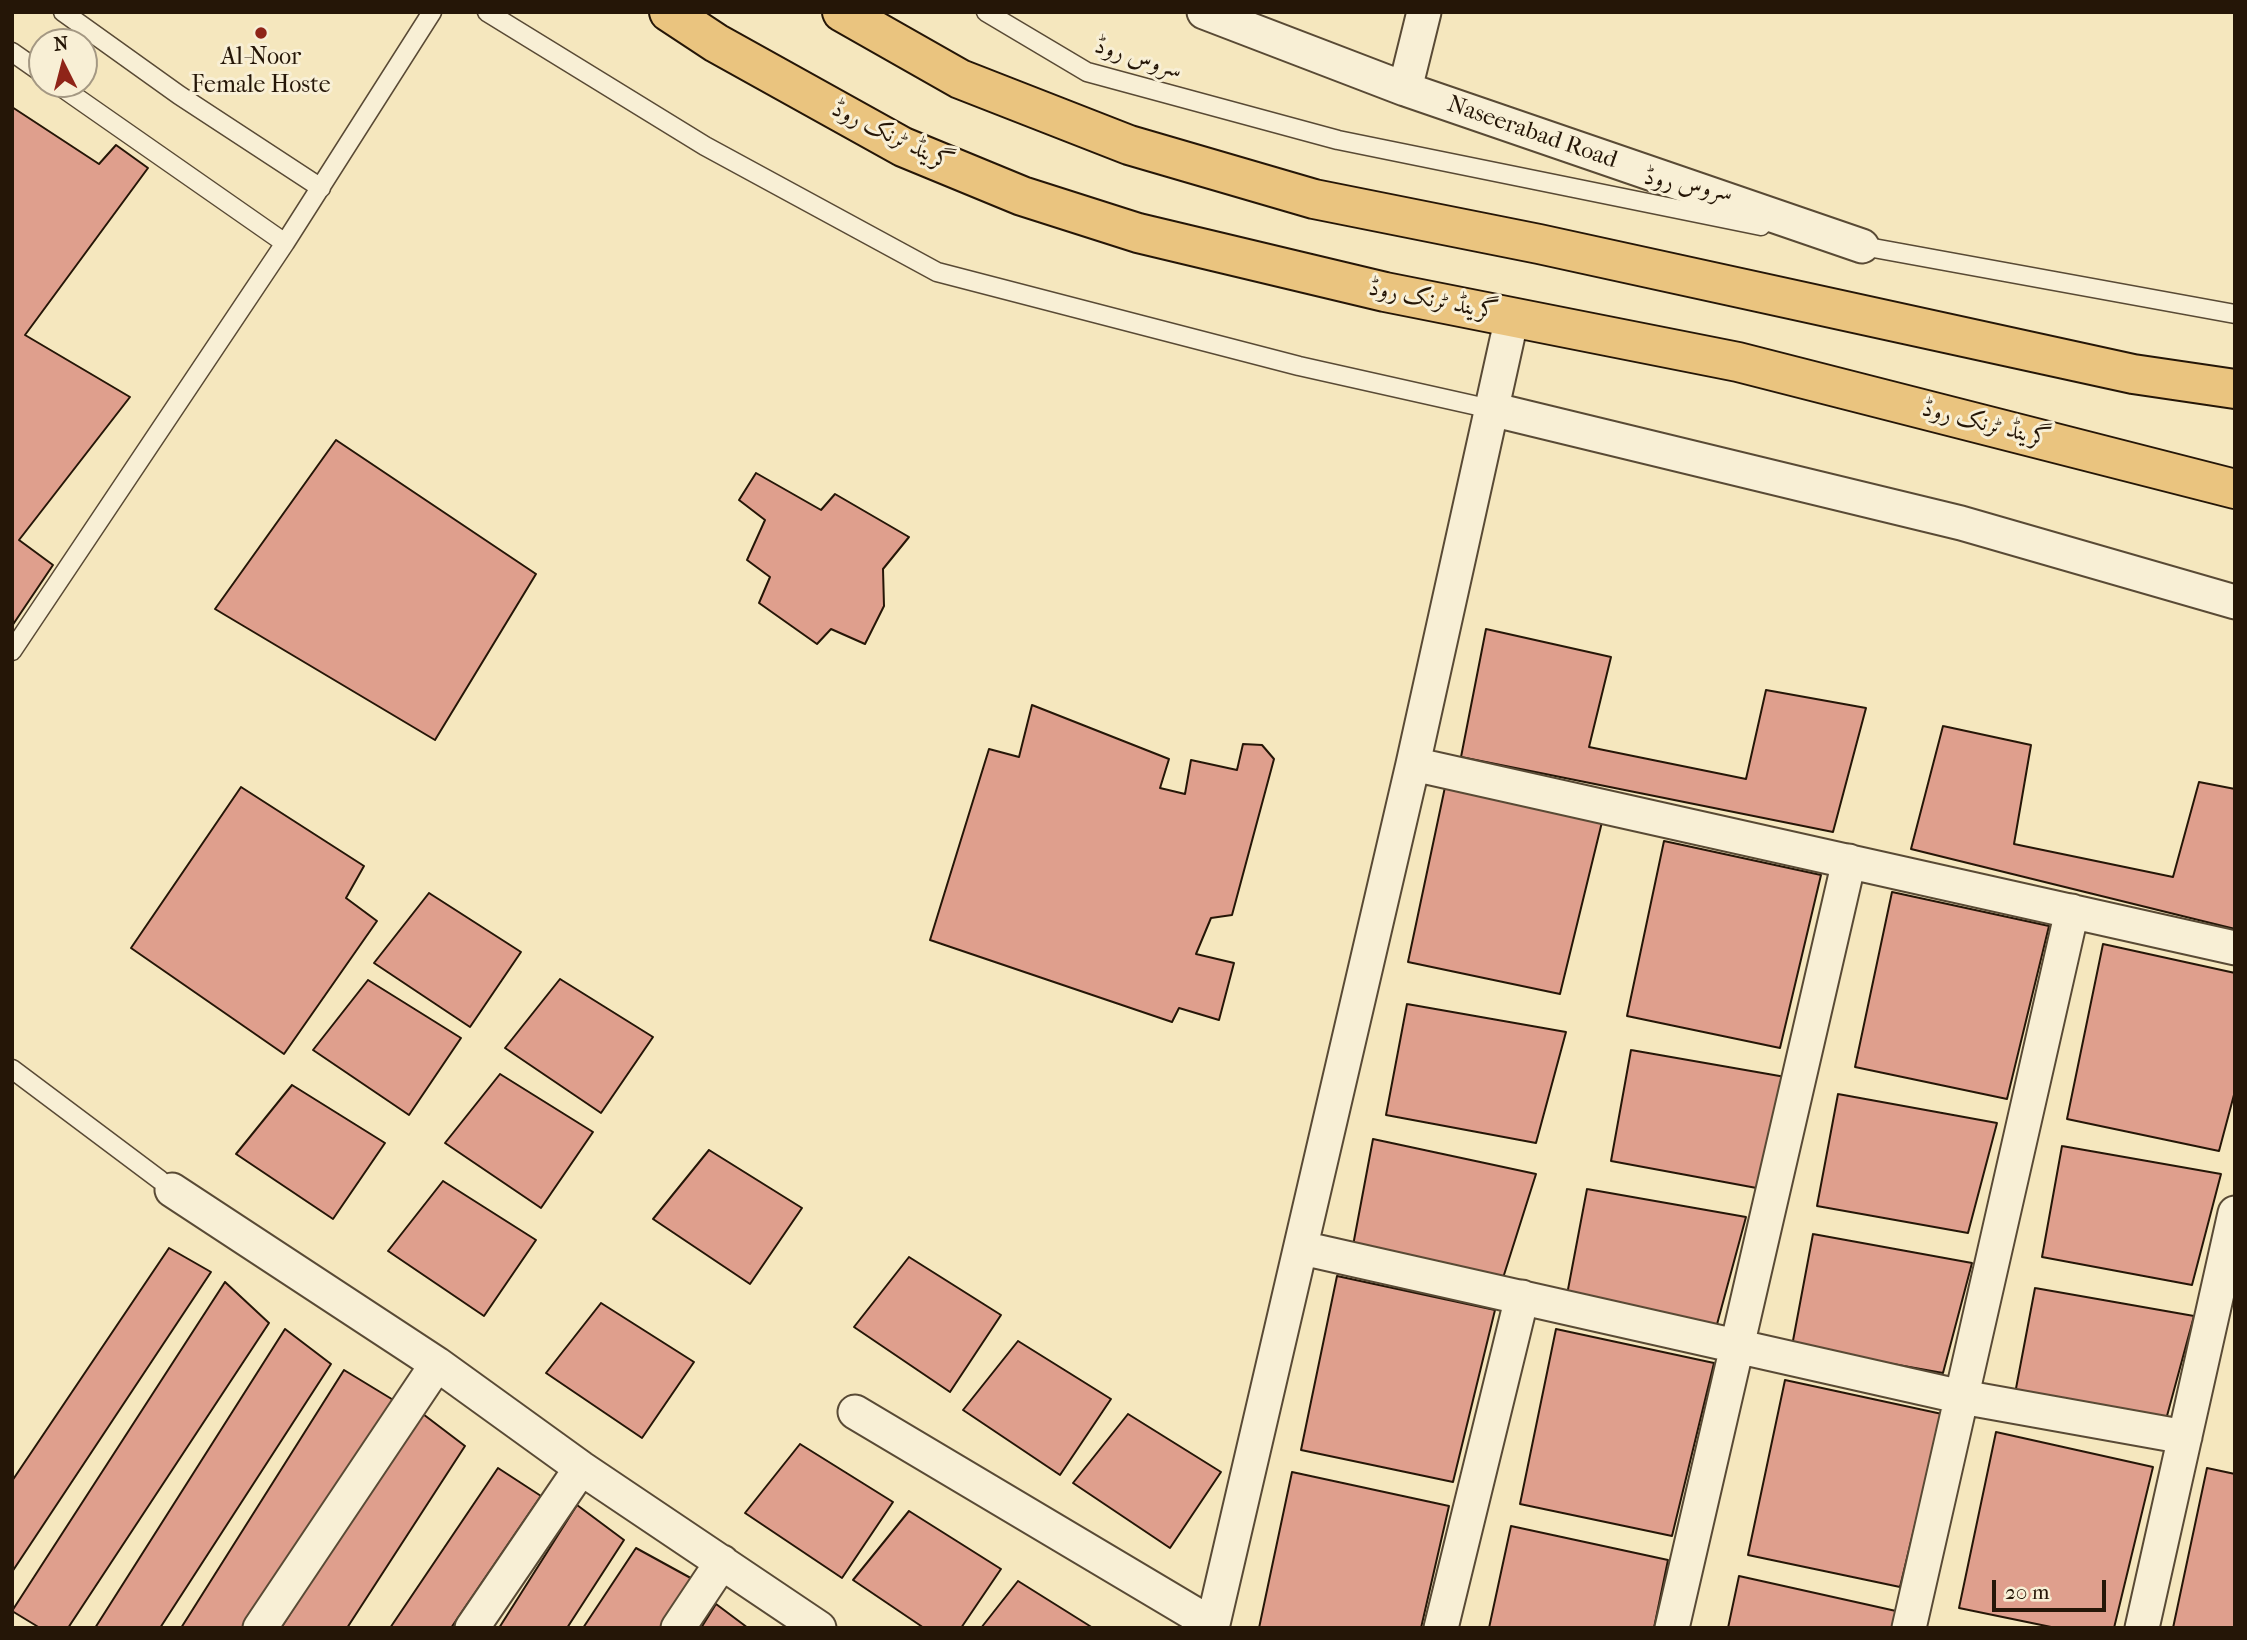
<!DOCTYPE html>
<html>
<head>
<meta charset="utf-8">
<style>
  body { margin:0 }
  #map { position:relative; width:2247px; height:1640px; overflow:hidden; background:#f5e7be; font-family:"IM FELL French Canon",serif }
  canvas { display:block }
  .frame { position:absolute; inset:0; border:14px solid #251607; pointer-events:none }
  .north { position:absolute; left:28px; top:28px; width:70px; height:70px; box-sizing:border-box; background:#f8efd5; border:2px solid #a49883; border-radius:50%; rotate:354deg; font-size:19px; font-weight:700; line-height:28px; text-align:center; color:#251607 }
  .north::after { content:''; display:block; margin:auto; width:24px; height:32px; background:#8f2418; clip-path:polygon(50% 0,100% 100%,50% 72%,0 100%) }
  .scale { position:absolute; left:1992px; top:1580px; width:114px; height:32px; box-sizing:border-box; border:4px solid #251607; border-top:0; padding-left:9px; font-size:21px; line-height:24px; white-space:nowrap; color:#251607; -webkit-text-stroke:5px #f8efd5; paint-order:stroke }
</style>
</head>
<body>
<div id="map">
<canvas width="2247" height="1640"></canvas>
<div class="frame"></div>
<div class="north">N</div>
<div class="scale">20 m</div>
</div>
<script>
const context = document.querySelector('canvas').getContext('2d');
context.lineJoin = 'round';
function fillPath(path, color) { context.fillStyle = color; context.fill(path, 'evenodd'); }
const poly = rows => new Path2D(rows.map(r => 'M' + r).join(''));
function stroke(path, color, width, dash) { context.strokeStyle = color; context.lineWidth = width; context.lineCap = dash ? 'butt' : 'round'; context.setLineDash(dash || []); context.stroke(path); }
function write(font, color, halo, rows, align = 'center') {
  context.font = font + ' "IM FELL French Canon",Amiri,serif'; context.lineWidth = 6; context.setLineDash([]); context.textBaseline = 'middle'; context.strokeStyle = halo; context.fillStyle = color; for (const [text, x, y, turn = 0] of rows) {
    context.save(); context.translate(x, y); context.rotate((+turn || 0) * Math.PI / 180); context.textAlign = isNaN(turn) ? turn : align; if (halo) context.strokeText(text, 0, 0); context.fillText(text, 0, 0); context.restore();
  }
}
const building = poly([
  [12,107,99,164,116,145,148,168,25,335,130,397,19,540,53,565,12,626,12,107],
  [336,440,536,574,435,740,215,609,336,440],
  [756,473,821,510,835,494,909,537,883,569,884,606,865,644,831,629,817,644,759,603,770,577,747,560,765,520,739,500,756,473],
  [1486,629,1611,657,1589,747,1746,779,1766,690,1866,708,1833,832,1461,757,1486,629],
  [1032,705,1169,759,1160,788,1185,794,1191,760,1237,770,1243,744,1262,745,1274,759,1232,915,1211,918,1196,954,1234,963,1219,1020,1179,1008,1172,1022,930,940,989,749,1019,757,1032,705],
  [1943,726,2031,745,2014,844,2173,877,2199,782,2235,789,2235,929,1911,849,1943,726],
  [241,787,364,866,346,898,377,921,284,1054,131,948,241,787],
  [1445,787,1602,822,1560,994,1408,962,1445,787],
  [1664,841,1821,875,1780,1048,1627,1016,1664,841],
  [1892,892,2049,926,2007,1099,1855,1067,1892,892],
  [429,893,521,952,470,1027,374,963,429,893],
  [2103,944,2235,973,2235,1091,2219,1151,2067,1119,2103,944],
  [560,979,653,1037,601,1113,505,1048,560,979],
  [368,980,461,1038,409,1115,313,1050,368,980],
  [1407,1004,1566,1032,1536,1143,1386,1115,1407,1004],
  [1631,1050,1791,1078,1762,1189,1611,1161,1631,1050],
  [500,1074,593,1132,541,1208,445,1143,500,1074],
  [292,1085,385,1143,333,1219,236,1154,292,1085],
  [1838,1094,1997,1123,1968,1233,1817,1206,1838,1094],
  [1373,1139,1536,1174,1503,1278,1352,1251,1373,1139],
  [2062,1146,2221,1174,2192,1285,2042,1257,2062,1146],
  [709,1150,802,1208,750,1284,653,1219,709,1150],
  [443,1181,536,1240,484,1316,388,1251,443,1181],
  [1587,1189,1746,1217,1716,1328,1566,1300,1587,1189],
  [1813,1234,1972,1263,1943,1373,1792,1346,1813,1234],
  [169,1248,211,1272,12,1572,12,1481,169,1248],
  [909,1257,1001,1315,950,1392,854,1327,909,1257],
  [1337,1276,1495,1310,1453,1482,1301,1450,1337,1276],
  [225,1282,269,1323,68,1628,40,1628,12,1611,225,1282],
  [2035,1288,2194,1316,2164,1427,2014,1399,2035,1288],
  [601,1303,694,1362,642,1438,546,1373,601,1303],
  [285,1329,331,1364,160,1628,95,1628,285,1329],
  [1556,1329,1714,1363,1672,1536,1520,1504,1556,1329],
  [1018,1341,1111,1399,1060,1475,963,1410,1018,1341],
  [344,1370,395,1401,244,1628,181,1628,344,1370],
  [1785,1380,1942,1414,1900,1587,1748,1555,1785,1380],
  [419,1411,465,1446,347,1628,281,1628,419,1411],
  [1128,1414,1221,1472,1170,1548,1073,1483,1128,1414],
  [1996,1432,2153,1467,2114,1628,2056,1628,1959,1608,1996,1432],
  [800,1444,893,1502,842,1578,745,1513,800,1444],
  [498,1468,541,1496,451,1628,390,1628,498,1468],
  [2207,1468,2235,1474,2235,1628,2173,1628,2207,1468],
  [1292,1472,1449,1506,1421,1628,1259,1628,1292,1472],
  [577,1505,624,1540,567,1628,499,1628,577,1505],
  [909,1511,1001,1569,961,1628,924,1628,853,1580,909,1511],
  [1511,1526,1668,1560,1654,1628,1489,1628,1511,1526],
  [636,1548,698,1582,668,1628,583,1628,636,1548],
  [1739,1576,1896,1611,1893,1628,1728,1628,1739,1576],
  [1018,1581,1093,1628,981,1628,1018,1581],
  [716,1604,748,1628,701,1628,716,1604]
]);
fillPath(building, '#df9f8d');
stroke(building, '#251607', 2);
const lane = poly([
  [63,12,179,95,321,188],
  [487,12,705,146,937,272,1299,366,1491,409],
  [986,12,1087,72,1338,140,1761,226],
  [12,52,42,73],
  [57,84,285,243],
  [1857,245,2235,314],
  [12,651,285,243,432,12],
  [12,1069,160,1180]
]);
const street = poly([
  [1204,12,1405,89,1862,246],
  [1405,89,1424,12],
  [1491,409,1961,523,2235,602],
  [1413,764,2235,948],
  [172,1190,437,1364,581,1468,819,1628],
  [1302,1248,1962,1397,2185,1437],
  [855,1412,1213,1625],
  [260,1628,437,1364],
  [472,1628,581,1468],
  [678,1628,722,1562],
  [1212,1628,1413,764,1512,317],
  [1441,1628,1522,1297],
  [1672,1628,1849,861],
  [1909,1628,2072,911],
  [2142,1628,2235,1213]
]);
const highway = poly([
  [669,12,716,43,903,147,1022,196,1138,233,1385,292,1738,362,2235,489],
  [842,12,960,79,1129,145,1314,199,1539,244,2133,374,2235,389]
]);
stroke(lane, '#594a35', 21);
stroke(street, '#594a35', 37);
stroke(highway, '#251607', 42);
stroke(lane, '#f8efd5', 18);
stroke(street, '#f8efd5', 33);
stroke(highway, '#eac47f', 38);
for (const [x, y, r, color] of [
  [261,33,7,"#8f2418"]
]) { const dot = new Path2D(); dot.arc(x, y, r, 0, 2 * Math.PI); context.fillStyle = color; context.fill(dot); stroke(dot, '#f8efd5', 2.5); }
write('24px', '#251607', '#f8efd5', [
  ["Al-Noor",261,58],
  ["Female Hoste",261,86]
]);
write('24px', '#251607', '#f8efd5', [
  ["سروس روڈ",1138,59,17],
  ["Naseerabad Road",1532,133,19],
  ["گرینڈ ٹرنک روڈ",892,137,26],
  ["سروس روڈ",1688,186,11],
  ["گرینڈ ٹرنک روڈ",1433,301,11],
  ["گرینڈ ٹرنک روڈ",1986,425,14]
]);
</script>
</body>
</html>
